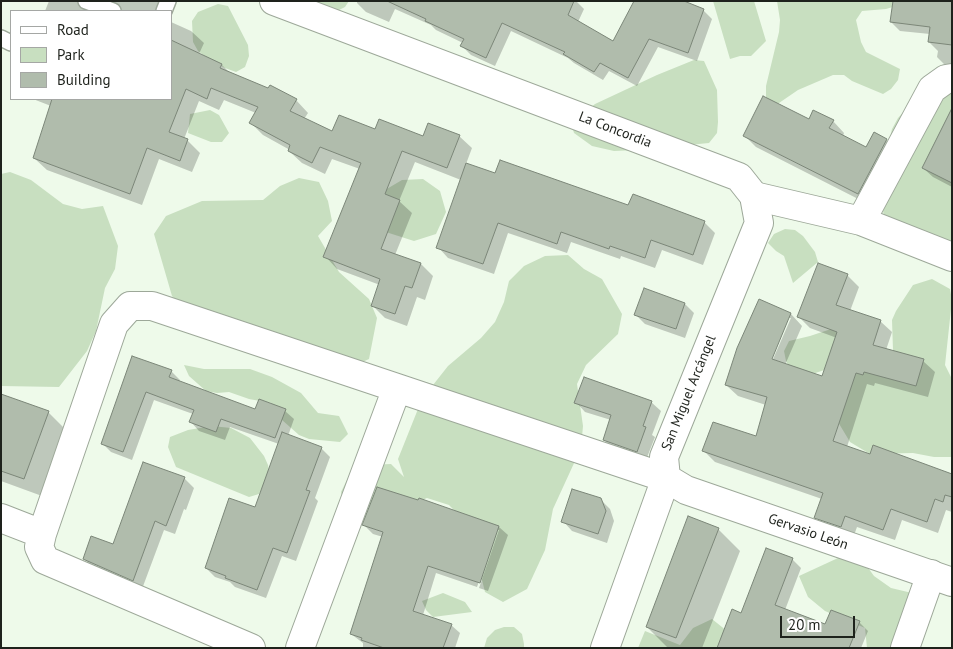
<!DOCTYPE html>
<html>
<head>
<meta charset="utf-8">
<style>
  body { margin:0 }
  #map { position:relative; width:953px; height:649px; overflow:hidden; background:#eefaea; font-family:"PT Sans",sans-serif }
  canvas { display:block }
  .frame { position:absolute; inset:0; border:2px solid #1e221c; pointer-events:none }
  .legend { position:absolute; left:10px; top:10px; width:162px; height:90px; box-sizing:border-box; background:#fff; border:1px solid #a5a7a4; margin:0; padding:6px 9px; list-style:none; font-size:15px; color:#1e221c }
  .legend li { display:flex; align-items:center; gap:10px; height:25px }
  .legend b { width:25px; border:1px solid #a5a7a4 }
  .scale { position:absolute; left:780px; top:616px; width:75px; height:22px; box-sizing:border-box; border:2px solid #1e221c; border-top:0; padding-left:6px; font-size:15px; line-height:18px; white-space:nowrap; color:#1e221c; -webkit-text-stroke:4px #fff; paint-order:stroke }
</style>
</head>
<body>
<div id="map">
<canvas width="953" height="649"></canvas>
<div class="frame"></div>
<ul class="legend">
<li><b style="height:6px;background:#fff"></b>Road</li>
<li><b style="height:14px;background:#c8dfc0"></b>Park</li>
<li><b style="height:14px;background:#b0bcac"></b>Building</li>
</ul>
<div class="scale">20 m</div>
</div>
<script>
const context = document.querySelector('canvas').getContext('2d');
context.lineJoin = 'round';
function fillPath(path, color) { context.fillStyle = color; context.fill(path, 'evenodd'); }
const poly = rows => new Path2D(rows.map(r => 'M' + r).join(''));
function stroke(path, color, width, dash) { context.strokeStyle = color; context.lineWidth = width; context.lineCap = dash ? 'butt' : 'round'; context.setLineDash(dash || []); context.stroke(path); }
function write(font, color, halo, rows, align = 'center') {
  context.font = font + ' "PT Sans",sans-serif'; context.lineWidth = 5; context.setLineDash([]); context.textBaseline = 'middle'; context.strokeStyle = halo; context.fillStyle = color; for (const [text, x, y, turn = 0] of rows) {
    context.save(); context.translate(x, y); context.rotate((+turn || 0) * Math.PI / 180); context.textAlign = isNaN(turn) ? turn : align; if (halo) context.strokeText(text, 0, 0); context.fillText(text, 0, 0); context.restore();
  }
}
fillPath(poly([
  [294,1,349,1,345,7,335,12],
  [713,1,754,1,766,41,751,56,740,56,730,59],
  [777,1,898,1,896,6,886,9,862,11,856,20,861,42,866,52,900,69,898,80,891,89,883,94,852,81,844,75,833,75,798,90,779,103,769,106,766,97,766,86,779,32,780,20],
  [218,4,228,6,248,45,249,56,245,67,236,72,225,68,206,57,198,51,193,42,192,21,198,12],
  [694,60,704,61,717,90,718,122,717,133,709,143,637,150,614,151,592,146,574,133,571,123,595,104,657,75],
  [939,92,952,92,952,256,890,239,882,207,886,153,892,129,898,118,907,108],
  [210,110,219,115,229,133,222,142,211,142,188,133,190,114],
  [10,172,31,180,63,204,82,209,103,206,118,246,115,269,105,288,96,331,87,351,59,387,1,386,1,174],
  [299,178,319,182,328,201,332,221,318,236,339,272,369,299,377,318,369,359,326,379,200,328,172,296,154,234,166,216,202,201,263,200,280,186],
  [423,179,440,191,446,212,436,234,414,241,370,227,385,190,402,180],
  [785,229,795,230,803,236,815,252,818,262,793,283,784,256,776,251,768,243,774,234],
  [568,255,584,269,602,279,622,314,618,334,586,365,577,384,583,426,581,448,553,509,545,550,527,589,503,602,485,592,480,572,478,535,449,505,427,498,363,523,345,513,341,492,350,474,368,465,391,464,404,477,398,459,422,399,448,366,481,338,495,322,504,302,509,281,524,266,545,256],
  [932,279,950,289,952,300,945,365,952,379,952,457,934,457,913,453,870,454,850,442,838,422,848,386,868,349,889,349,889,368,893,350,892,320,896,311,913,285],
  [831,329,842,330,830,368,798,379,791,371,786,361,784,351,789,341,810,336],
  [184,365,204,369,250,369,272,377,301,393,318,413,339,416,348,434,340,442,309,439,299,435,282,420,271,403,249,399,229,392,217,393,206,391,189,376],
  [212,426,231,428,250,438,264,456,268,465,270,475,259,494,249,497,176,467,168,447,170,437,188,430],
  [838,558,861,558,874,576,891,588,912,593,906,648,867,648,865,628,825,611,808,597,799,576],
  [443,593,465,602,472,612,433,617,426,610,422,601],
  [712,619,727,631,718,648,638,648,645,631,680,645,693,628],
  [504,627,514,627,522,634,524,644,524,648,484,648,487,638,495,630]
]), '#c8dfc0');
fillPath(poly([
  [49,1,173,1,169,11,122,11,102,4,89,11,45,11],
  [357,1,576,1,584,9,578,22,613,42,703,10,712,19,697,61,658,47,637,86,609,71,603,80,574,63,568,58,511,31,495,66,471,55,462,46,463,43,436,30,431,25,395,9,389,22,366,12,357,3],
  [952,1,952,67,946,66,937,57,938,51,929,42,930,34,900,31,891,22],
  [171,22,191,31,204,43,199,54,222,65,231,74,296,100,308,113,304,119,333,133,376,131,423,138,459,136,472,148,466,164,496,175,629,207,704,222,715,233,703,265,662,250,655,268,621,256,620,259,571,242,567,253,508,233,494,274,448,258,438,247,461,180,415,162,399,201,412,213,395,255,421,264,433,276,425,300,417,297,407,326,385,318,372,305,380,285,337,269,325,256,360,169,332,159,325,174,302,163,289,151,290,150,263,135,251,123,256,113,224,100,219,110,199,101,184,139,187,140,200,153,192,172,159,159,142,205,47,170,34,158,51,106,33,99,171,99],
  [809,121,833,121,844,133,843,136,867,149,875,134,886,140,898,152,870,205,756,147,745,136],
  [952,136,952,187,933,177,923,168],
  [847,275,859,287,850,311,880,321,892,332,886,350,923,361,935,372,928,397,875,383,874,386,867,384,847,447,871,455,952,475,952,512,946,510,938,533,902,520,895,540,857,527,853,538,827,529,816,518,822,499,715,462,704,451,756,438,766,405,738,396,726,385,791,314,802,326,785,365,823,378,837,338,810,328,798,316],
  [788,318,791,318,770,366,768,365],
  [685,304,694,313,685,338,645,324,635,314],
  [133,357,171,371,180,380,179,382,256,411,285,411,294,419,288,436,321,448,330,457,315,498,318,501,296,561,282,556,266,598,235,587,230,582,215,577,206,568,255,509,279,444,230,427,225,440,199,431,191,422,193,414,154,400,132,460,111,452,103,444],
  [1,396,48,412,65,429,42,496,1,481],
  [576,402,651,402,661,411,652,435,655,437,646,460,613,449,604,440,611,420,585,412],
  [184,478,194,488,186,510,184,509,175,534,164,530,142,589,94,568,84,559,114,545],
  [600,499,610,509,614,521,607,543,572,531,563,521],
  [419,500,499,527,508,535,488,591,479,588,499,530,497,530,477,587,436,573,423,615,451,625,460,633,455,648,363,648,363,643,351,634,383,537,373,534,364,525,419,502],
  [718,529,740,551,702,648,668,648,647,627],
  [792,559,801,568,785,610,826,626,859,622,868,631,861,648,719,648,742,614]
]), '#0003');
const building = poly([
  [387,1,574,1,568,15,613,41,634,1,684,1,704,9,688,53,649,39,628,78,600,63,594,72,563,54,565,52,502,23,486,58,460,46,464,39,425,21,426,19,387,1],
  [893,1,952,1,952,45,928,42,930,27,890,22,893,1],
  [171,40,222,64,220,68,268,88,270,85,297,99,290,111,332,131,339,115,375,129,379,119,423,136,428,123,460,135,447,168,402,151,385,194,400,200,381,249,421,263,412,288,405,286,395,314,371,306,380,279,323,257,361,163,320,147,312,163,288,151,290,145,249,123,258,107,211,88,207,99,186,89,169,132,188,139,180,161,147,148,130,194,33,158,52,99,171,99,171,40],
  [763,96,809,119,813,110,834,120,829,128,866,147,874,132,887,139,858,194,743,136,763,96],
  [952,108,952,183,922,168,952,108],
  [500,160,628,205,633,194,705,221,693,255,651,240,645,258,610,246,609,249,561,232,557,244,498,223,483,264,436,248,466,163,495,173,500,160],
  [818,263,848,274,836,305,881,320,873,345,924,359,916,386,864,372,863,375,856,373,833,441,870,454,873,445,952,474,952,497,945,495,943,502,935,499,927,522,891,509,883,530,845,516,841,527,814,518,823,493,702,451,713,422,756,436,767,397,725,385,737,348,759,299,791,313,772,359,822,376,837,332,797,317,818,263],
  [644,288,685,303,676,329,634,315,644,288],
  [132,356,172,370,169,377,255,409,259,399,286,409,275,438,221,419,216,432,189,422,194,410,146,392,123,452,101,444,132,356],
  [584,377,652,401,643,426,646,427,637,452,603,440,611,415,574,403,584,377],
  [1,394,49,411,24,479,1,471,1,394],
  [282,432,322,447,306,490,310,491,287,553,273,548,257,590,225,578,226,576,205,568,229,498,255,507,282,432],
  [143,462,185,477,166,526,155,521,133,581,83,559,91,536,113,544,143,462],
  [377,487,418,500,419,498,499,526,480,583,428,566,413,611,452,624,443,648,384,648,361,640,362,638,350,634,383,532,362,525,377,487],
  [572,489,601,498,606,511,598,534,561,522,572,489],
  [688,516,719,528,676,638,646,627,688,516],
  [766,548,793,558,775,605,825,624,831,610,860,621,849,648,717,648,732,609,741,613,766,548]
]);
fillPath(building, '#b0bcac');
stroke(building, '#7b8678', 1);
const lane = poly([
  [86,1,113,11],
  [164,11,168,1],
  [1,38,11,43]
]);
const street = poly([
  [754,196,861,221,952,257],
  [861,221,932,89,946,79,952,78],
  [1,518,42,534],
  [251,648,45,560,39,547,42,534,114,324,130,306,152,306,666,478,605,648],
  [300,648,397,388],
  [905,648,931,574]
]);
const primary = poly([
  [274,1,739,177,754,196,759,223,664,457,666,478,686,490,952,582]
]);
stroke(lane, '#9da899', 18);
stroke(street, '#9da899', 30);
stroke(primary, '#9da899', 30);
stroke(lane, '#fff', 15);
stroke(street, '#fff', 28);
stroke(primary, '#fff', 28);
write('14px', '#1e221c', '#fff', [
  ["La Concordia",615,130,21],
  ["San Miguel Arcángel",689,393,-68],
  ["Gervasio León",808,532,19]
]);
</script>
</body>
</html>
